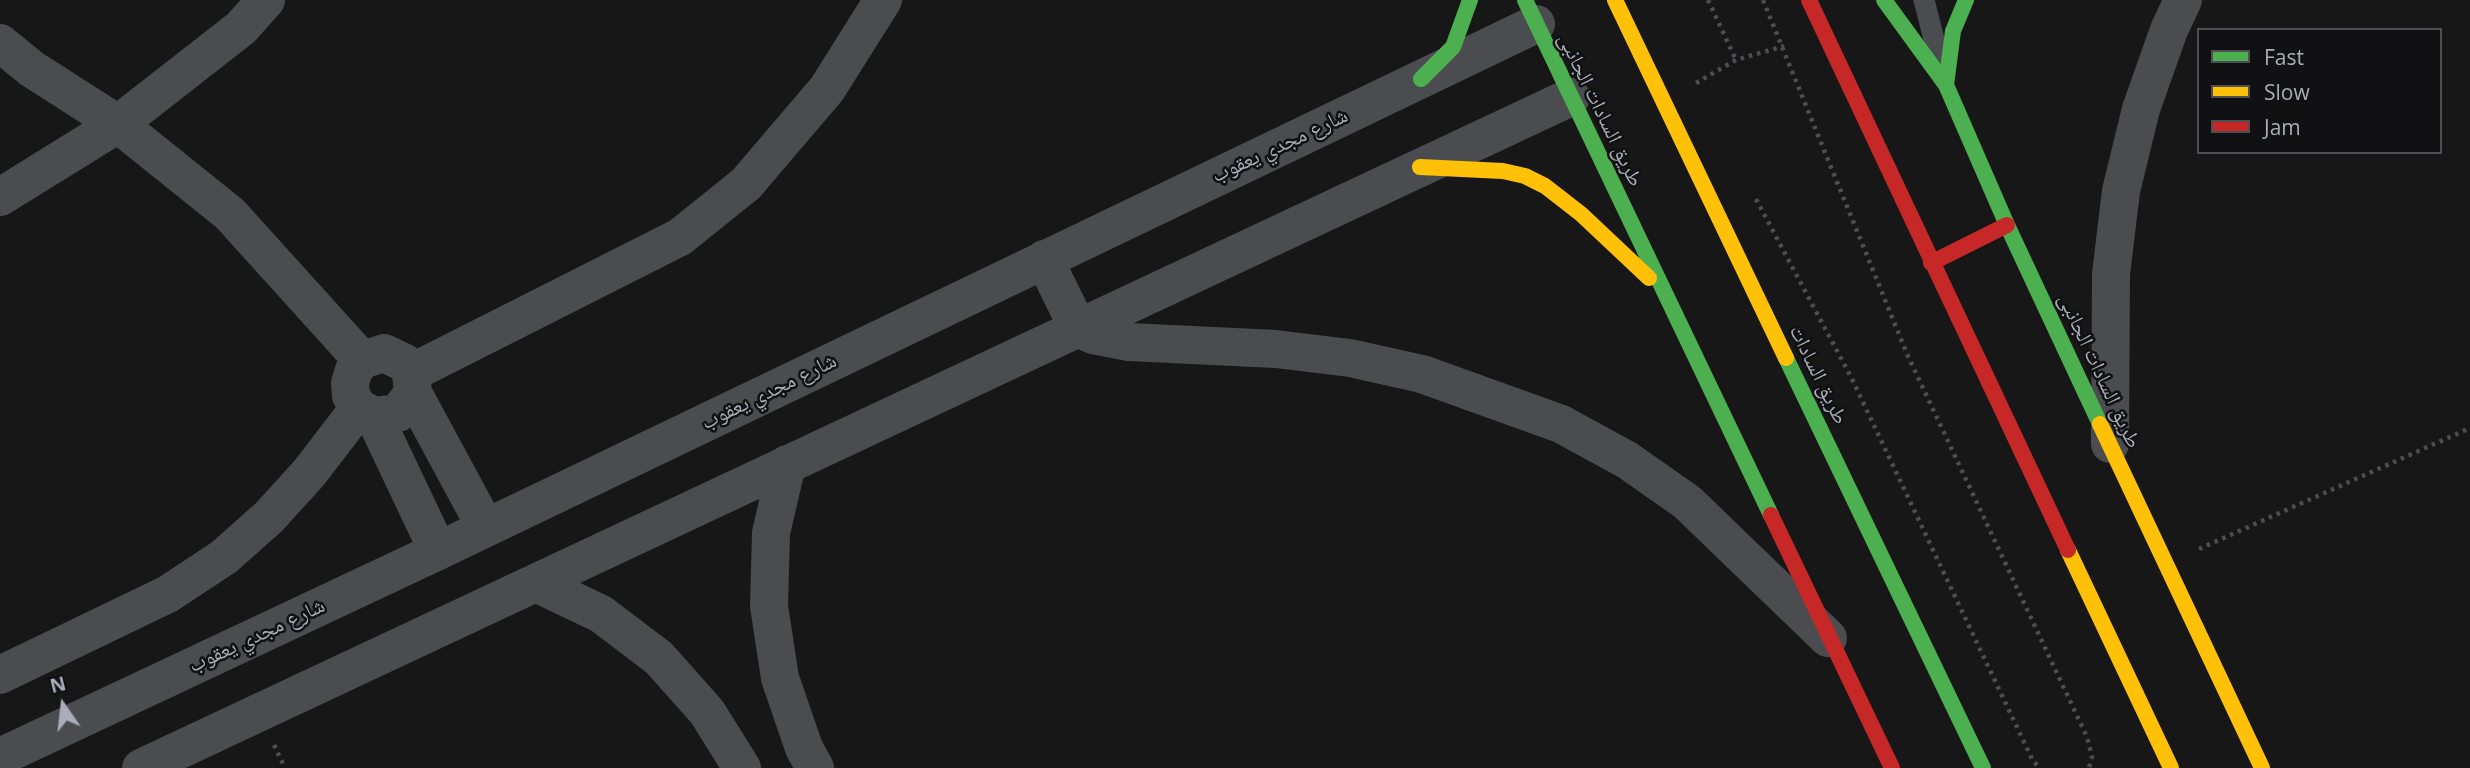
<!DOCTYPE html>
<html>
<head>
<meta charset="utf-8">
<style>
  body { margin:0 }
  #map { position:relative; width:2470px; height:768px; overflow:hidden; background:#171717; font-family:"Open Sans",sans-serif }
  canvas { display:block }
  .legend { position:absolute; left:2197px; top:28px; width:245px; height:126px; box-sizing:border-box; background:#111113; border:2px solid #4d4f55; margin:0; padding:9px 12px; list-style:none; font-size:21px; color:#a8adb8 }
  .legend li { display:flex; align-items:center; gap:14px; height:35px }
  .legend b { width:35px; border:2px solid #4d4f55 }
  .north { position:absolute; left:28px; top:670px; width:70px; height:70px; -webkit-text-stroke:5px #111113; paint-order:stroke; rotate:346deg; font-size:19px; font-weight:700; line-height:28px; text-align:center; color:#a8adb8 }
  .north::after { content:''; display:block; margin:auto; width:24px; height:32px; background:#a8adb8; clip-path:polygon(50% 0,100% 100%,50% 72%,0 100%) }
</style>
</head>
<body>
<div id="map">
<canvas width="2470" height="768"></canvas>
<ul class="legend">
<li><b style="height:9px;background:#4caf50"></b>Fast</li>
<li><b style="height:9px;background:#ffc107"></b>Slow</li>
<li><b style="height:9px;background:#c62828"></b>Jam</li>
</ul>
<div class="north">N</div>
</div>
<script>
const context = document.querySelector('canvas').getContext('2d');
context.lineJoin = 'round';
const poly = rows => new Path2D(rows.map(r => 'M' + r).join(''));
function stroke(path, color, width, dash) { context.strokeStyle = color; context.lineWidth = width; context.lineCap = dash ? 'butt' : 'round'; context.setLineDash(dash || []); context.stroke(path); }
function write(font, color, halo, rows, align = 'center') {
  context.font = font + ' "Open Sans","Noto Naskh Arabic",sans-serif'; context.lineWidth = 5; context.setLineDash([]); context.textBaseline = 'middle'; context.strokeStyle = halo; context.fillStyle = color; for (const [text, x, y, turn = 0] of rows) {
    context.save(); context.translate(x, y); context.rotate((+turn || 0) * Math.PI / 180); context.textAlign = isNaN(turn) ? turn : align; if (halo) context.strokeText(text, 0, 0); context.fillText(text, 0, 0); context.restore();
  }
}
stroke(poly([
  [1708,0,1736,60],
  [1763,0,1907,354,2087,737,2092,757,2089,768],
  [1696,83,1736,60,1784,46],
  [1756,199,1851,377,2033,761,2040,768],
  [2199,549,2470,428],
  [274,745,285,768]
]), '#4d4e52', 4.5, [3.5, 5]);
stroke(poly([
  [1924,0,1939,59]
]), '#4b4c50', 21);
stroke(poly([
  [0,43,32,69,118,124,230,214,362,360],
  [0,197,118,124,241,28,266,0],
  [1044,259,1078,328,1093,335,1129,342,1276,349,1350,358,1422,374,1561,424,1627,460,1687,502,1828,638],
  [411,373,680,237,746,184,827,89,883,0],
  [413,393,486,528],
  [374,416,398,413,413,393,411,373,405,363,384,353,362,360,354,370,350,383,351,396,359,408,374,416,438,551],
  [2110,444,2111,274,2121,191,2141,109,2169,30,2183,0],
  [787,464,771,533,769,606,780,678,804,748,815,768],
  [536,583,601,614,659,658,707,712,742,768],
  [0,675,168,594,224,557,269,517,309,473,359,408],
  [0,757,438,551,1536,24],
  [141,768,1571,97]
]), '#4b4c50', 38);
stroke(poly([
  [1525,0,1771,515],
  [1884,0,1946,85,2007,225,2100,424],
  [1421,79,1453,47,1470,0],
  [1946,85,1953,31,1966,0],
  [1786,358,1983,768]
]), '#4caf50', 16);
stroke(poly([
  [1615,0,1786,358],
  [1420,167,1503,171,1525,176,1545,186,1581,214,1649,278],
  [2100,424,2262,768],
  [2068,550,2171,768]
]), '#ffc107', 16);
stroke(poly([
  [1809,0,2068,550],
  [1931,263,2007,225],
  [1771,515,1892,768]
]), '#c62828', 16);
write('21px', '#a8adb8', '#111113', [
  ["طريق السادات الجانبى",1600,110,64],
  ["شارع مجدي يعقوب",1280,146,-25],
  ["طريق السادات الجانبى",2099,371,65],
  ["طريق السادات",1818,375,64],
  ["شارع مجدي يعقوب",769,392,-26],
  ["شارع مجدي يعقوب",257,636,-25]
]);
</script>
</body>
</html>
